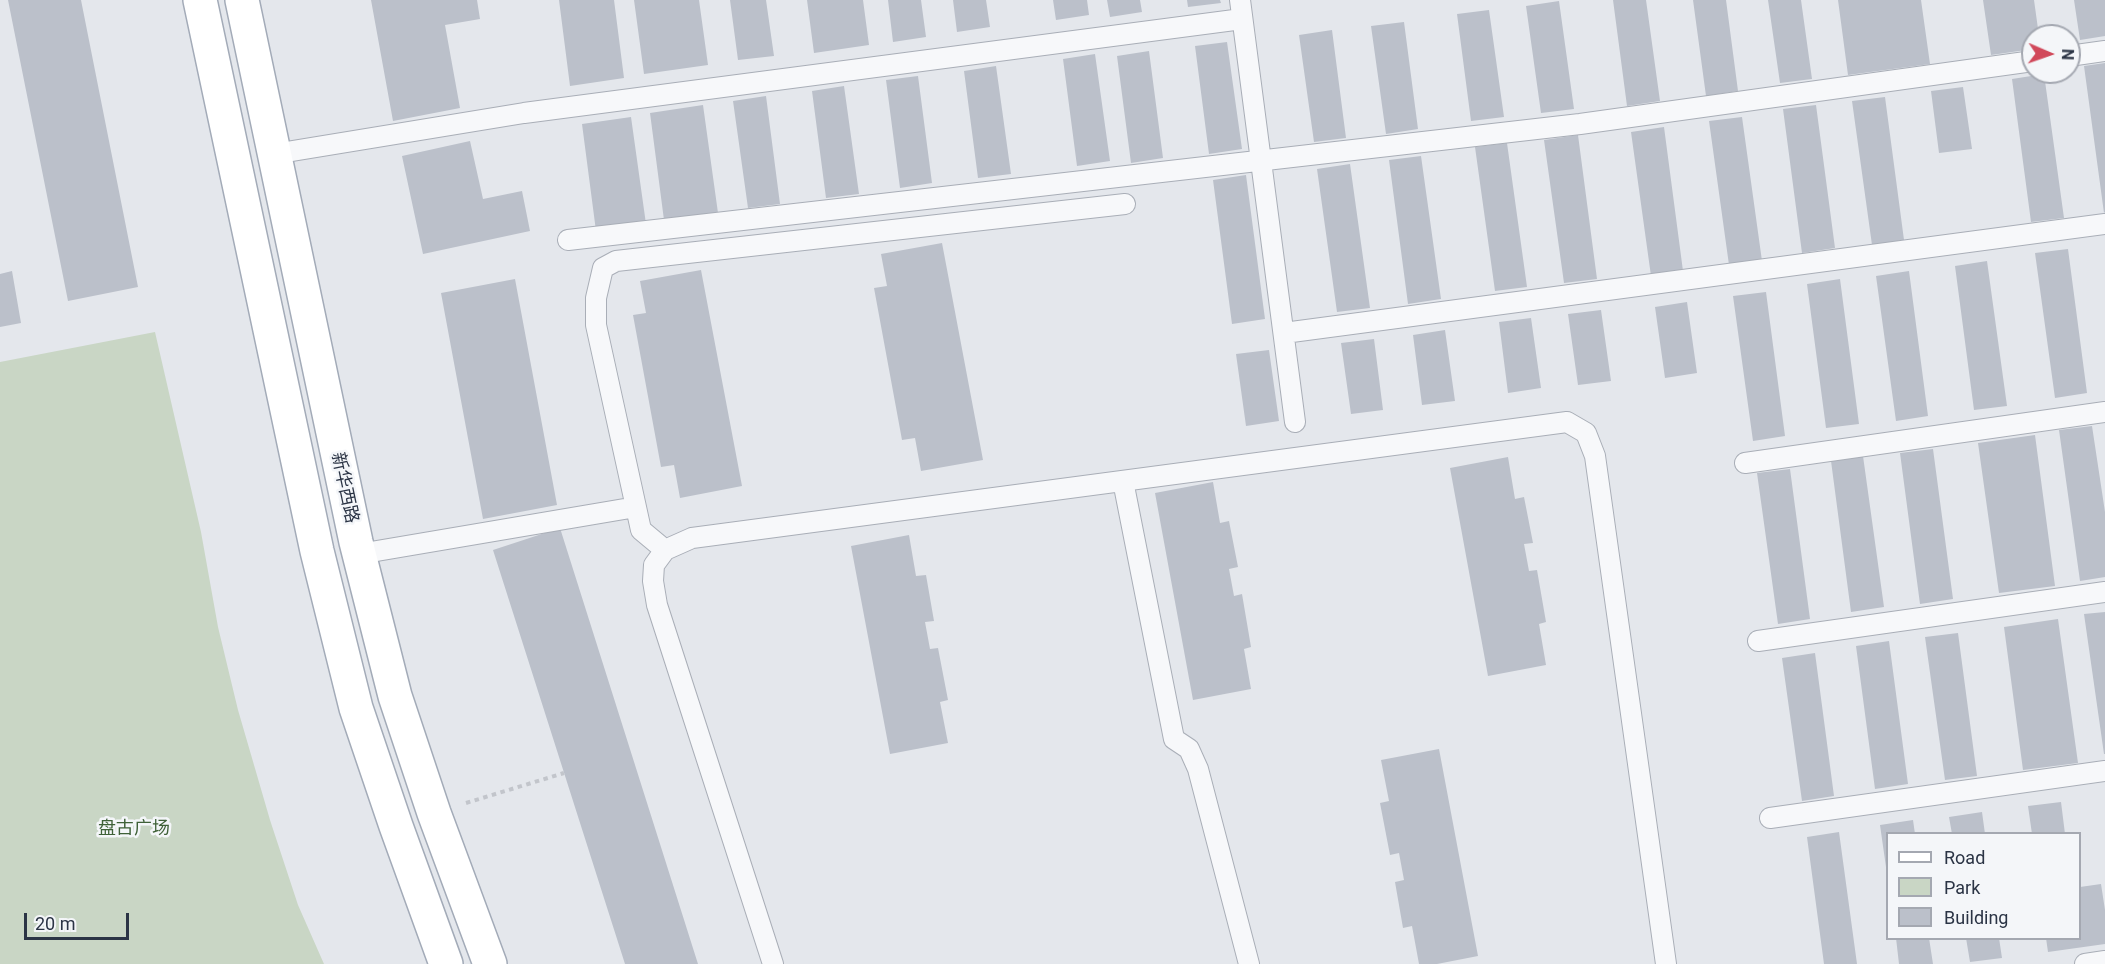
<!DOCTYPE html>
<html>
<head>
<meta charset="utf-8">
<style>
  body { margin:0 }
  #map { position:relative; width:2105px; height:964px; overflow:hidden; background:#e4e7ec; font-family:Roboto,sans-serif }
  canvas { display:block }
  .legend { position:absolute; left:1886px; top:832px; width:195px; height:108px; box-sizing:border-box; background:#f4f6f9; border:2px solid #a4a8b1; margin:0; padding:8px 10px; list-style:none; font-size:18px; color:#2b3445 }
  .legend li { display:flex; align-items:center; gap:12px; height:30px }
  .legend b { width:30px; border:2px solid #a4a8b1 }
  .north { position:absolute; left:2021px; top:24px; width:60px; height:60px; box-sizing:border-box; background:#f4f6f9; border:2px solid #a4a8b1; border-radius:50%; rotate:92deg; font-size:16px; font-weight:700; line-height:24px; text-align:center; color:#2b3445 }
  .north::after { content:''; display:block; margin:auto; width:21px; height:27px; background:#d1495b; clip-path:polygon(50% 0,100% 100%,50% 72%,0 100%) }
  .scale { position:absolute; left:24px; top:913px; width:105px; height:27px; box-sizing:border-box; border:3px solid #2b3445; border-top:0; padding-left:8px; font-size:18px; line-height:21px; white-space:nowrap; color:#2b3445; -webkit-text-stroke:4px #f4f6f9; paint-order:stroke }
</style>
</head>
<body>
<div id="map">
<canvas width="2105" height="964"></canvas>
<ul class="legend">
<li><b style="height:8px;background:#fff"></b>Road</li>
<li><b style="height:16px;background:#c9d6c5"></b>Park</li>
<li><b style="height:16px;background:#bbc0ca"></b>Building</li>
</ul>
<div class="north">N</div>
<div class="scale">20 m</div>
</div>
<script>
const context = document.querySelector('canvas').getContext('2d');
context.lineJoin = 'round';
function fillPath(path, color) { context.fillStyle = color; context.fill(path, 'evenodd'); }
const poly = rows => new Path2D(rows.map(r => 'M' + r).join(''));
function stroke(path, color, width, dash) { context.strokeStyle = color; context.lineWidth = width; context.lineCap = dash ? 'butt' : 'round'; context.setLineDash(dash || []); context.stroke(path); }
function write(font, color, halo, rows, align = 'center') {
  context.font = font + ' Roboto,"Noto Sans SC",sans-serif'; context.lineWidth = 5; context.setLineDash([]); context.textBaseline = 'middle'; context.strokeStyle = halo; context.fillStyle = color; for (const [text, x, y, turn = 0] of rows) {
    context.save(); context.translate(x, y); context.rotate((+turn || 0) * Math.PI / 180); context.textAlign = isNaN(turn) ? turn : align; if (halo) context.strokeText(text, 0, 0); context.fillText(text, 0, 0); context.restore();
  }
}
fillPath(poly([
  [155,332,201,532,218,627,238,710,270,820,298,905,324,964,0,964,0,362]
]), '#c9d6c5');
fillPath(poly([
  [8,0,81,0,138,287,68,301],
  [371,0,477,0,480,19,445,25,460,108,393,121],
  [559,0,614,0,624,78,570,86],
  [634,0,699,0,708,65,644,74],
  [730,0,766,0,774,56,738,60],
  [807,0,863,0,869,45,814,53],
  [888,0,921,0,926,37,893,42],
  [953,0,986,0,990,27,957,32],
  [1053,0,1087,0,1089,15,1056,20],
  [1107,0,1140,0,1142,12,1110,17],
  [1187,0,1220,0,1221,3,1188,7],
  [1613,0,1646,0,1660,101,1627,106],
  [1693,0,1726,0,1738,91,1706,96],
  [1768,0,1801,0,1812,79,1780,83],
  [1838,0,1921,0,1930,64,1848,75],
  [1983,0,2034,0,2039,36,2033,36,2033,49,1991,55],
  [2074,0,2105,0,2105,36,2080,40],
  [1559,1,1574,109,1541,113,1526,6],
  [1489,10,1504,117,1471,121,1457,14],
  [1404,22,1418,129,1386,134,1371,26],
  [1332,30,1346,138,1314,142,1299,35],
  [1227,42,1242,149,1209,154,1195,46],
  [1149,51,1163,158,1131,163,1117,56],
  [1095,54,1110,161,1077,166,1063,59],
  [2105,63,2105,212,2104,213,2084,66],
  [996,66,1011,174,978,178,964,71],
  [2044,74,2064,218,2031,222,2012,79],
  [918,76,932,183,900,188,886,80],
  [844,86,859,194,826,198,812,91],
  [1963,87,1972,149,1939,153,1931,91],
  [766,96,780,204,748,208,733,101],
  [1885,97,1904,240,1872,245,1852,101],
  [703,105,718,213,664,220,650,113],
  [1816,105,1835,248,1802,253,1783,109],
  [631,117,646,224,596,231,582,124],
  [1742,117,1762,261,1729,265,1709,121],
  [1664,127,1683,271,1651,276,1631,132],
  [1578,135,1597,279,1564,283,1544,140],
  [470,141,483,199,522,191,530,231,423,254,402,156],
  [1507,143,1527,287,1495,291,1475,147],
  [1421,156,1441,299,1408,304,1389,160],
  [1350,164,1370,308,1337,312,1317,169],
  [1246,175,1265,319,1232,324,1213,180],
  [942,243,983,460,921,471,915,438,902,440,874,288,887,286,881,254],
  [2068,249,2087,393,2055,398,2035,253],
  [1987,261,2007,406,1974,410,1955,266],
  [701,270,742,486,680,498,674,465,661,467,633,315,646,313,640,281],
  [12,271,21,323,0,327,0,274],
  [1909,271,1928,416,1896,421,1876,276],
  [515,279,557,505,483,519,441,293],
  [1840,279,1859,424,1826,428,1807,284],
  [1766,292,1785,436,1753,441,1733,296],
  [1687,302,1697,373,1665,378,1655,307],
  [1601,310,1611,381,1578,385,1568,314],
  [1531,318,1541,388,1508,393,1499,322],
  [1445,330,1455,401,1422,405,1413,335],
  [1374,339,1383,410,1351,414,1341,343],
  [1269,350,1279,421,1246,426,1236,354],
  [2092,426,2105,512,2105,577,2080,581,2059,430],
  [2035,435,2055,586,1999,593,1978,443],
  [1933,449,1953,599,1920,604,1900,453],
  [1863,456,1884,607,1851,612,1831,461],
  [1508,457,1515,499,1524,497,1533,543,1524,544,1529,571,1537,570,1546,622,1539,624,1546,665,1488,676,1450,468],
  [1790,469,1810,619,1778,624,1757,473],
  [1213,482,1220,523,1229,521,1238,567,1229,569,1234,596,1242,594,1251,647,1244,649,1251,689,1193,700,1155,493],
  [560,528,698,964,625,964,493,550],
  [909,535,916,576,926,575,934,621,925,622,930,649,938,648,948,700,940,702,948,743,890,754,851,546],
  [2105,612,2105,754,2104,754,2084,614],
  [2058,619,2078,763,2023,770,2004,627],
  [1958,633,1977,776,1945,780,1925,637],
  [1889,641,1908,784,1875,789,1856,646],
  [1815,653,1834,796,1802,801,1782,658],
  [1439,749,1478,956,1437,964,1419,964,1412,926,1403,928,1395,882,1404,880,1399,853,1390,855,1380,803,1389,801,1381,760],
  [2061,802,2065,834,2032,834,2028,806],
  [1982,812,1985,834,1952,834,1949,817],
  [1913,820,1915,834,1888,834,1886,867,1880,825],
  [1839,832,1857,964,1824,964,1807,837],
  [2101,884,2105,910,2105,944,2048,952,2046,938,2080,938,2080,887],
  [1896,938,1929,938,1933,964,1899,964],
  [1966,938,1999,938,2002,958,1970,962]
]), '#bbc0ca');
const lane = poly([
  [1240,0,1295,422],
  [2069,56,2105,51],
  [274,154,524,113,1242,19],
  [568,240,1580,124,2033,61],
  [1284,333,2105,224],
  [1745,463,2105,412],
  [1123,481,1174,739,1189,749,1198,769,1249,964],
  [665,550,641,530,596,325,596,298,603,268,616,261,1125,204],
  [359,554,636,507],
  [1758,641,2105,592],
  [1770,818,2105,771],
  [773,964,657,605,653,581,654,565,665,550,692,538,1567,422,1586,433,1595,456,1666,964],
  [2085,964,2105,961]
]);
const primary = poly([
  [200,0,317,551,356,708,396,826,446,964],
  [242,0,356,542,395,696,434,813,490,964]
]);
stroke(lane, '#a9aeb7', 22);
stroke(primary, '#a3abb8', 36);
stroke(poly([
  [466,803,564,773]
]), '#c2c5cb', 4, [4.5, 4.5]);
stroke(lane, '#f7f8fa', 20);
stroke(primary, '#fff', 33);
write('18px', '#2b3445', '#f4f6f9', [
  ["新华西路",344,488,78]
]);
write('18px', '#3f6138', '#f4f6f9', [
  ["盘古广场",134,829]
]);
</script>
</body>
</html>
